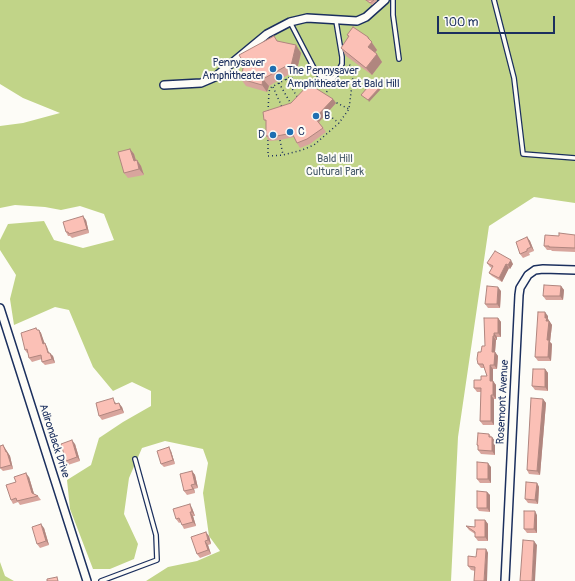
<!DOCTYPE html>
<html>
<head>
<meta charset="utf-8">
<style>
  body { margin:0 }
  #map { position:relative; width:575px; height:581px; overflow:hidden; background:#fdfcf7; font-family:Pangolin,sans-serif }
  canvas { display:block }
  .scale { position:absolute; left:437px; top:16px; width:118px; height:18px; box-sizing:border-box; border:2px solid #1b2f5e; border-top:0; padding-left:5px; font-size:12px; line-height:14px; white-space:nowrap; color:#1b2f5e; -webkit-text-stroke:3px #fdfcf7; paint-order:stroke }
</style>
</head>
<body>
<div id="map">
<canvas width="575" height="581"></canvas>
<div class="scale">100 m</div>
</div>
<script>
const context = document.querySelector('canvas').getContext('2d');
context.lineJoin = 'round';
function fillPath(path, color) { context.fillStyle = color; context.fill(path, 'evenodd'); }
const poly = rows => new Path2D(rows.map(r => 'M' + r).join(''));
function stroke(path, color, width, dash) { context.strokeStyle = color; context.lineWidth = width; context.lineCap = dash ? 'butt' : 'round'; context.setLineDash(dash || []); context.stroke(path); }
function write(font, color, halo, rows, align = 'center') {
  context.font = font + ' Pangolin,sans-serif'; context.lineWidth = 4; context.setLineDash([]); context.textBaseline = 'middle'; context.strokeStyle = halo; context.fillStyle = color; for (const [text, x, y, turn = 0] of rows) {
    context.save(); context.translate(x, y); context.rotate((+turn || 0) * Math.PI / 180); context.textAlign = isNaN(turn) ? turn : align; if (halo) context.strokeText(text, 0, 0); context.fillText(text, 0, 0); context.restore();
  }
}
fillPath(poly([
  [0,0,575,0,575,203,534,197,489,226,458,437,451,581,146,581,168,567,197,561,220,551,209,536,203,493,208,463,203,449,165,441,142,448,129,478,124,514,138,544,134,559,110,569,93,569,70,509,67,480,91,465,99,438,123,422,151,406,151,391,132,382,113,391,93,367,69,310,55,307,14,325,10,299,16,275,0,250,0,240,8,224,44,221,54,240,83,248,114,240,104,214,80,206,61,210,45,207,15,205,0,208,0,126,23,123,60,113,23,98,0,84],
  [0,562,5,576,14,581,0,581]
]), '#c1d488');
const service = poly([
  [393,0,393,15,399,59],
  [494,0,514,78,523,154,575,158],
  [290,22,316,72,320,76,332,79,335,77,342,64,342,57,336,21],
  [101,581,157,560,156,535,135,459]
]);
const minor = poly([
  [164,85,201,83,215,77,267,34,290,22,307,18,357,21,366,17,385,0],
  [0,308,87,581],
  [505,581,519,295,520,288,528,275,535,270,543,269,575,270]
]);
stroke(service, '#1b2f5e', 6);
stroke(minor, '#1b2f5e', 10);
stroke(poly([
  [286,79,298,98],
  [279,83,291,104],
  [273,87,282,107],
  [324,95,333,84],
  [333,101,349,109],
  [268,111,269,92,270,88,279,83,290,77,308,86],
  [326,113,339,123],
  [268,140,268,156,283,155,302,150,314,145,339,123,349,109,354,68,348,64,347,65],
  [280,140,283,155]
]), '#1b2f5e', 1.5, [1, 3]);
stroke(service, '#fdfcf7', 3.5);
stroke(minor, '#fdfcf7', 7);
fillPath(poly([
  [366,0,376,0,377,1,372,5],
  [347,35,368,37,377,50,375,53,382,62,372,75,346,56,341,48,348,37],
  [274,36,277,41,296,45,301,53,296,74,293,72,269,86,267,92,246,86,241,79],
  [336,103,319,122,326,132,310,144,300,148,297,143,294,137,280,140,269,141,266,136,266,121,264,120],
  [130,149,134,154,136,160,137,160,141,166,144,175,128,178,124,173],
  [86,220,89,233,72,238,70,236,68,236,66,232],
  [575,235,575,252,552,251,551,250,547,250,544,246,559,236],
  [527,237,530,241,534,251,529,253,530,255,523,258,520,254],
  [487,263,513,264,510,269,509,268,502,282,492,276,489,273,492,268,490,267],
  [561,286,564,290,563,300,546,300,543,296],
  [501,291,500,308,488,308,485,304],
  [548,316,548,319,552,325,550,342,552,344,551,361,538,361,535,357],
  [498,318,501,322,501,337,497,337,497,340,496,340,495,352,498,356,497,369,493,369,493,381,496,385,496,399,494,399,494,425,483,425,480,421,481,392,477,392,474,388,481,380,487,376,484,368,481,368,478,364,481,352,485,346],
  [36,328,37,330,39,330,41,333,44,343,47,347,49,353,53,356,55,363,45,365,42,362,42,359,32,362,29,358,28,353,27,353,25,350],
  [545,369,548,373,548,391,535,390,532,386],
  [543,399,546,403,540,475,529,474,527,470],
  [116,402,116,404,122,407,124,413,102,420,99,416],
  [489,434,495,441,495,455,481,454,478,450,478,447,477,445],
  [75,444,80,461,68,465,66,461],
  [3,445,10,456,13,469,3,471,0,468],
  [171,451,175,464,164,467,161,464],
  [491,467,491,483,480,483,477,479],
  [192,471,195,475,198,488,194,489,195,493,187,495,184,491],
  [29,477,34,494,38,496,41,500,20,505,18,502,13,504,11,500,16,482],
  [537,483,539,487,538,504,528,503,525,499],
  [487,492,490,495,490,512,479,511,477,508],
  [192,508,195,516,193,516,196,526,184,529,182,525,181,522,179,523,176,519],
  [537,515,537,533,527,533,524,529],
  [485,520,488,524,488,541,478,541,475,537,475,534,469,530,466,526,475,527],
  [44,528,49,545,40,548,37,544],
  [209,536,211,544,208,545,211,554,200,558,197,554],
  [486,549,488,553,475,571,471,570,468,566,476,557]
]), '#d8a59d');
fillPath(poly([
  [368,37,377,50,373,55,368,47],
  [296,45,301,53,296,74,291,66],
  [377,54,382,62,372,75,366,68],
  [263,79,269,86,267,92,262,85],
  [380,87,381,89,369,102,368,100],
  [333,99,336,103,319,122,315,118],
  [130,149,134,154,138,167,134,161],
  [137,160,141,166,144,175,139,169],
  [83,216,86,220,89,233,87,229],
  [527,237,530,241,534,251,531,247],
  [511,260,513,264,510,269,508,265],
  [506,264,509,268,502,282,499,278],
  [561,286,564,290,563,300,560,296],
  [498,287,501,291,500,308,497,304],
  [545,312,548,316,548,319,552,325,550,342,552,344,551,361,548,357,545,318],
  [498,318,501,322,501,337,498,333],
  [39,330,41,333,46,347,43,344],
  [494,333,497,337,497,340,494,336],
  [493,336,496,340,495,352,498,356,497,369,494,365,492,352],
  [45,343,47,347,50,357,48,353],
  [50,353,53,356,55,363,52,359],
  [490,365,493,369,493,385,490,381],
  [545,369,548,373,548,391,545,387],
  [493,381,496,385,496,399,493,395],
  [491,395,494,399,494,425,491,421],
  [543,399,546,403,540,475,537,471],
  [119,403,122,407,124,413,121,409],
  [492,437,495,441,495,455,492,451],
  [72,440,75,444,80,461,77,457],
  [3,445,10,456,13,469,11,465,6,452],
  [169,447,171,451,175,464,173,460],
  [488,463,491,467,491,483,488,479],
  [192,471,195,475,198,488,195,484],
  [26,473,29,477,35,497,32,493],
  [537,483,539,487,538,504,535,500],
  [191,485,194,489,195,493],
  [487,492,490,495,490,512,487,508],
  [190,504,192,508,195,516,192,512],
  [535,511,537,515,537,533,534,529],
  [190,512,193,516,196,526,193,522],
  [485,520,488,524,488,541,485,537],
  [41,524,44,528,49,545,46,541],
  [206,532,209,536,211,544,208,540],
  [205,541,208,545,211,554,208,550],
  [534,541,537,545,535,581,532,581],
  [486,549,488,553,487,581,484,581]
]), '#b0867f');
const building = poly([
  [366,0,374,0,370,3,366,0],
  [353,27,368,37,368,38,372,42,368,47,377,54,366,68,341,48,349,36,347,35,353,27],
  [274,36,277,41,296,45,291,66,288,65,263,79,262,85,241,79,244,63,239,55,274,36],
  [373,81,380,87,368,100,361,95,373,81],
  [309,84,333,99,315,118,323,128,307,139,297,143,292,133,277,136,266,136,266,120,264,120,263,112,291,103,309,84],
  [130,149,134,161,137,160,139,169,124,173,118,152,130,149],
  [83,216,87,229,69,234,68,232,66,232,63,222,83,216],
  [559,233,575,235,575,248,549,247,549,246,544,246,545,235,559,236,559,233],
  [527,237,531,247,527,249,527,251,520,254,516,242,527,237],
  [495,251,511,260,508,265,506,264,499,278,489,273,493,266,487,263,495,251],
  [544,285,561,286,560,296,543,296,544,285],
  [487,286,498,287,497,304,485,304,487,286],
  [538,312,545,312,545,318,547,318,546,321,549,321,547,340,549,340,548,357,535,357,538,312],
  [484,318,498,318,498,333,494,333,494,336,493,336,492,352,495,352,494,365,490,365,490,381,493,381,493,395,491,395,491,421,480,421,481,388,474,388,474,380,481,380,481,376,487,376,483,364,478,364,477,359,478,352,481,352,482,346,485,346,484,318],
  [36,328,37,330,39,330,43,344,45,343,48,353,50,353,52,359,42,362,41,355,29,358,27,349,25,350,21,333,36,328],
  [533,369,545,369,545,387,532,386,533,369],
  [113,398,115,404,119,403,121,409,99,416,96,403,113,398],
  [531,398,543,399,537,471,527,470,531,398],
  [478,433,489,434,489,437,492,437,492,451,478,450,478,445,477,445,478,433],
  [72,440,77,457,66,461,61,444,72,440],
  [3,445,6,452,7,452,11,465,0,468,0,446,3,445],
  [169,447,173,460,161,464,157,451,169,447],
  [477,462,488,463,488,479,477,479,477,462],
  [192,471,195,484,191,485,193,489,184,491,180,474,192,471],
  [26,473,32,493,38,496,17,501,16,498,11,500,6,485,16,482,14,477,26,473],
  [526,482,537,483,535,500,525,499,526,482],
  [477,491,487,492,487,508,477,508,477,491],
  [190,504,192,512,190,512,193,522,182,525,179,518,176,519,173,509,190,504],
  [524,511,535,511,534,529,524,529,524,511],
  [475,520,485,520,485,537,475,537,475,532,466,526,475,527,475,520],
  [41,524,46,541,37,544,32,527,41,524],
  [206,532,208,540,205,541,208,550,197,554,191,537,206,532],
  [523,540,534,541,532,581,520,581,523,540],
  [477,549,486,549,484,581,474,581,475,567,468,566,468,556,476,557,477,549],
  [57,577,58,581,47,581,47,579,57,577]
]);
fillPath(building, '#fbc0b6');
stroke(building, '#b0867f', 1);
for (const [x, y, r, color] of [
  [273,69,4,"#1f6fb2"],
  [279,77,4,"#1f6fb2"],
  [316,116,4,"#1f6fb2"],
  [290,132,4,"#1f6fb2"],
  [273,135,4,"#1f6fb2"]
]) { const dot = new Path2D(); dot.arc(x, y, r, 0, 2 * Math.PI); context.fillStyle = color; context.fill(dot); stroke(dot, '#fdfcf7', 1.5); }
write('11px', '#1b2f5e', '#fdfcf7', [
  ["Pennysaver",265,63,"right"],
  ["Amphitheater",265,76,"right"],
  ["The Pennysaver",287,71],
  ["Amphitheater at Bald Hill",287,84],
  ["B",324,116],
  ["C",298,132],
  ["D",265,135,"right"]
], 'left');
write('11px', '#445868', '#fdfcf7', [
  ["Bald Hill",335,159],
  ["Cultural Park",335,172]
]);
write('11px', '#1b2f5e', '#fdfcf7', [
  ["Rosemont Avenue",503,402,-87],
  ["Adirondack Drive",54,441,72]
]);
</script>
</body>
</html>
